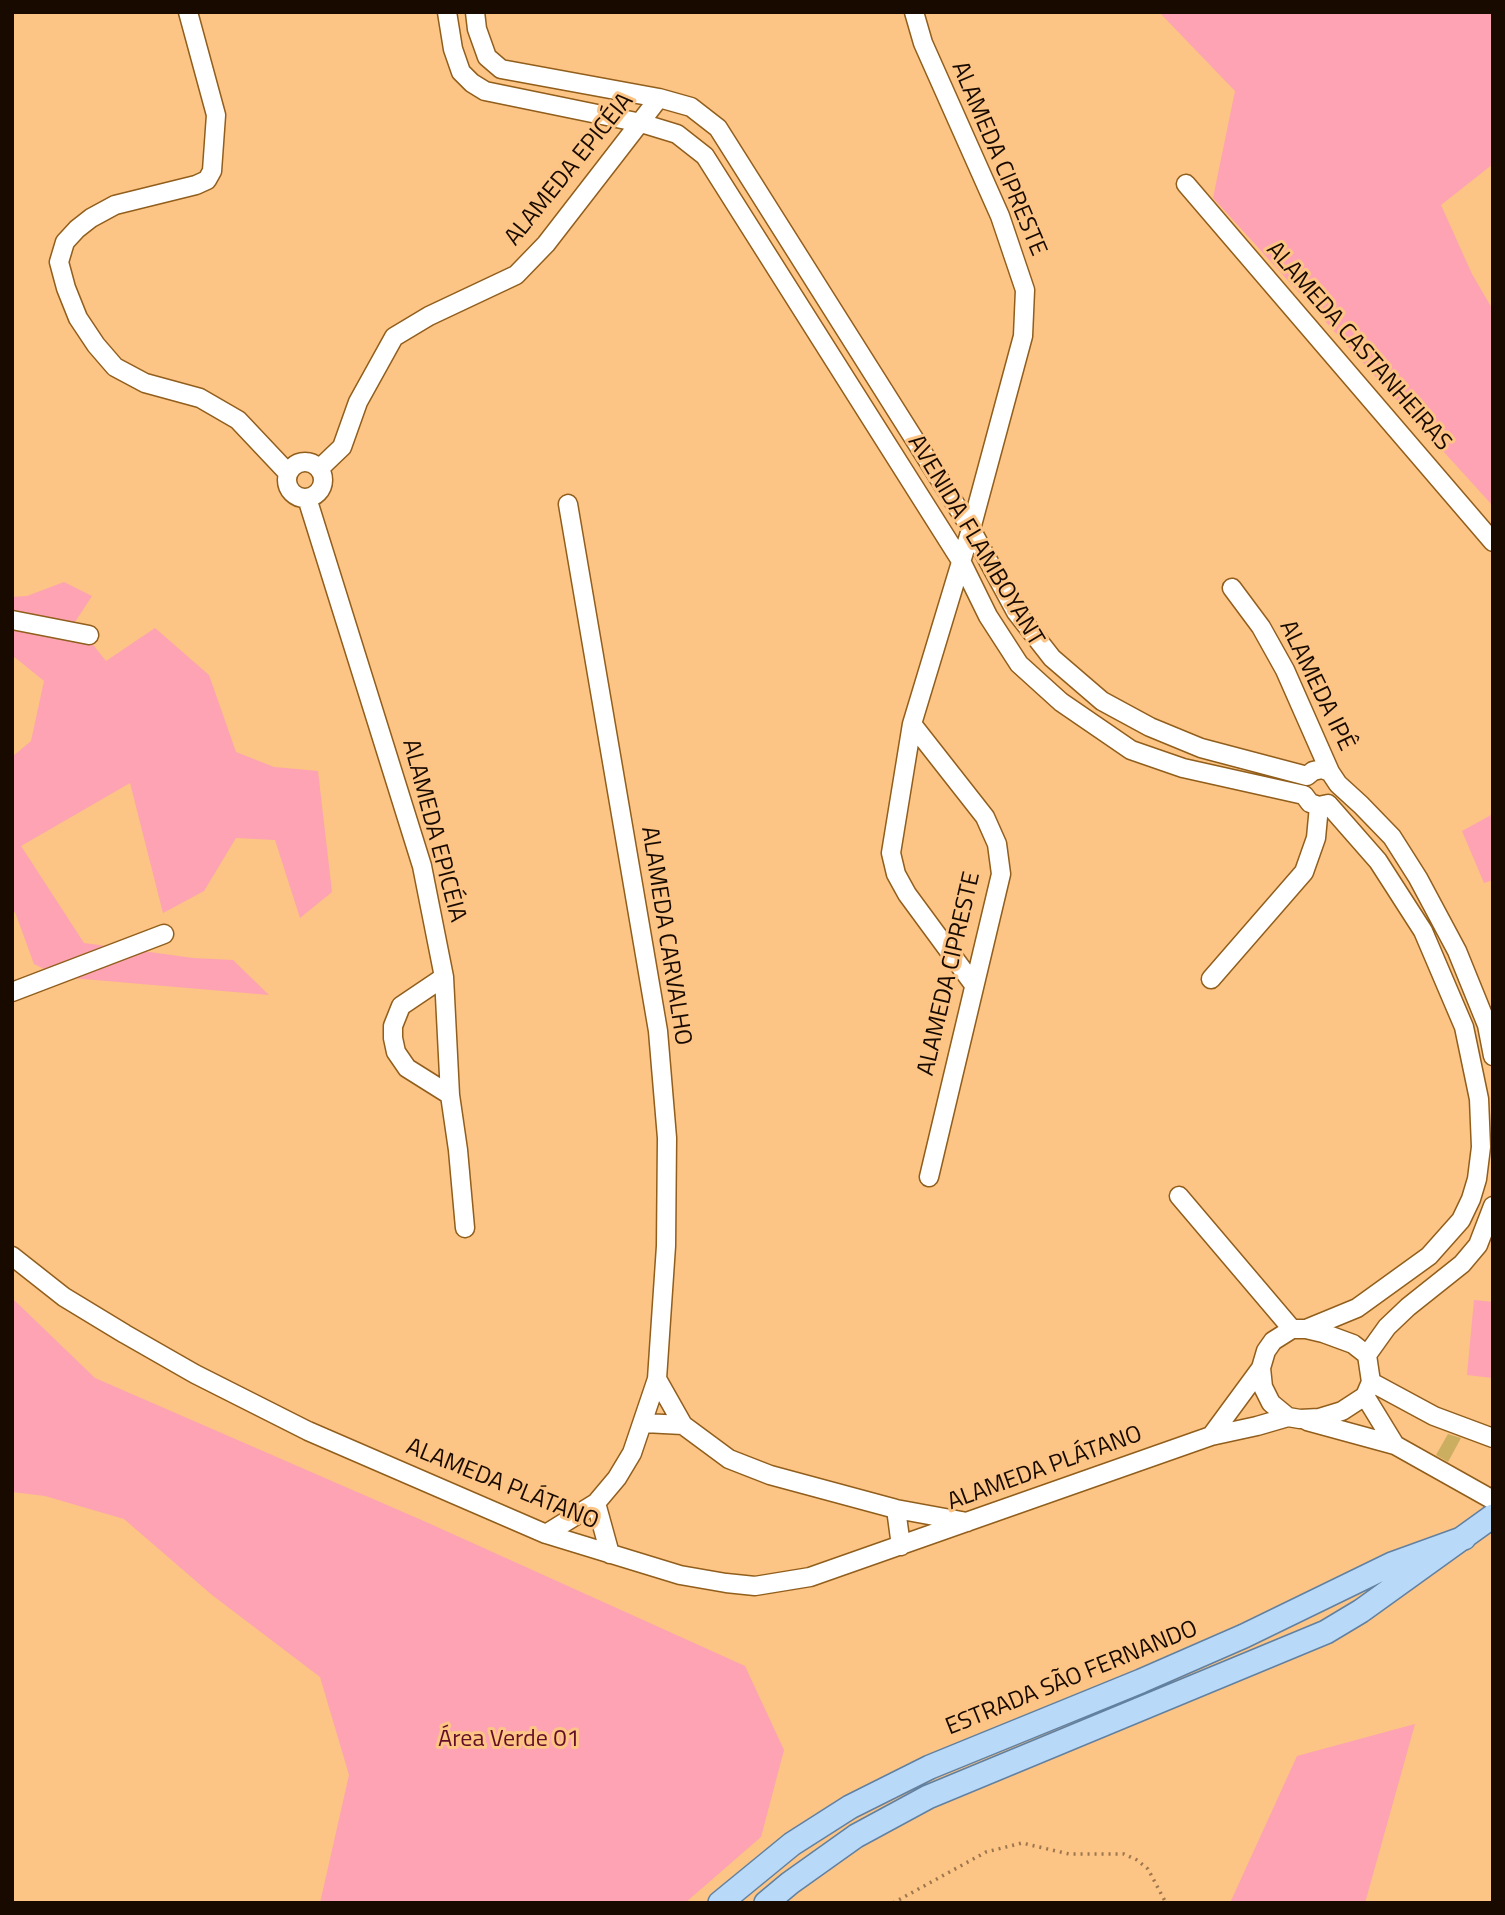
<!DOCTYPE html>
<html>
<head>
<meta charset="utf-8">
<style>
  body { margin:0 }
  #map { position:relative; width:1505px; height:1915px; overflow:hidden; background:#fcc485; font-family:"Titillium Web",sans-serif }
  canvas { display:block }
  .frame { position:absolute; inset:0; border:14px solid #190a00; pointer-events:none }
</style>
</head>
<body>
<div id="map">
<canvas width="1505" height="1915"></canvas>
<div class="frame"></div>
</div>
<script>
const context = document.querySelector('canvas').getContext('2d');
context.lineJoin = 'round';
function fillPath(path, color) { context.fillStyle = color; context.fill(path, 'evenodd'); }
const poly = rows => new Path2D(rows.map(r => 'M' + r).join(''));
function stroke(path, color, width, dash) { context.strokeStyle = color; context.lineWidth = width; context.lineCap = dash ? 'butt' : 'round'; context.setLineDash(dash || []); context.stroke(path); }
function write(font, color, halo, rows, align = 'center') {
  context.font = font + ' "Titillium Web",sans-serif'; context.lineWidth = 6; context.setLineDash([]); context.textBaseline = 'middle'; context.strokeStyle = halo; context.fillStyle = color; for (const [text, x, y, turn = 0] of rows) {
    context.save(); context.translate(x, y); context.rotate((+turn || 0) * Math.PI / 180); context.textAlign = isNaN(turn) ? turn : align; if (halo) context.strokeText(text, 0, 0); context.fillText(text, 0, 0); context.restore();
  }
}
fillPath(poly([
  [1159,12,1493,12,1493,164,1441,205,1472,274,1493,310,1493,506,1213,198,1235,91],
  [64,582,92,596,75,622,106,661,155,628,209,675,236,752,274,767,318,771,332,892,300,918,275,840,236,838,204,891,163,913,130,783,21,846,84,943,193,958,233,960,269,995,60,977,34,964,15,912,12,912,12,757,31,741,44,681,12,655,12,597,27,596],
  [1493,814,1493,880,1484,883,1462,831],
  [12,1298,95,1378,426,1522,745,1666,784,1750,761,1837,685,1903,320,1903,349,1775,320,1677,212,1595,124,1519,45,1496,12,1492],
  [1474,1300,1493,1302,1493,1378,1467,1375],
  [1415,1724,1365,1903,1230,1903,1297,1756]
]), '#fda3b3');
fillPath(poly([
  [1448,1434,1461,1438,1448,1462,1436,1455]
]), '#ccae61');
const minor = poly([
  [188,12,216,115,212,171,207,180,196,185,115,205,91,218,77,229,65,242,59,262,66,288,78,318,96,345,115,367,145,383,200,398,238,420,288,473],
  [447,12,453,49,461,72,472,83,485,91,641,123,677,134,705,156,961,561,988,616,1019,664,1061,702,1131,750,1183,768,1304,795,1310,803,1319,806,1328,804],
  [475,12,477,29,487,57,501,69,659,98,691,107,718,128,971,529,1016,612,1052,658,1102,701,1150,727,1201,748,1307,776,1313,771,1322,769,1330,772,1338,784,1361,805,1392,837,1418,878,1457,951,1487,1025,1493,1056],
  [914,12,923,43,1000,216,1025,290,1023,336,971,529,912,724,891,853,896,874,907,894,974,985],
  [1186,184,1493,542],
  '287 480a18 18 0 1 1 36 0a18 18 0 1 1-36 0Z',
  [319,469,342,447,358,402,394,337,429,316,516,275,546,244,659,98],
  [307,498,422,866,444,977,450,1095,458,1150,465,1228],
  [1232,588,1261,627,1285,670,1330,772],
  [12,620,89,635],
  [912,724,985,817,997,844,1001,874,929,1177],
  [444,977,401,1006,393,1026,393,1038,396,1052,407,1068,450,1095],
  [1211,979,1304,872,1316,838,1319,806],
  [12,992,164,934],
  [1179,1196,1292,1329],
  [12,1256,64,1297,125,1334,195,1374,308,1431,546,1534,680,1575,726,1583,755,1586,810,1577,1211,1436,1257,1426,1288,1417],
  [1292,1329,1306,1329,1323,1333,1353,1344,1367,1355,1371,1382,1365,1396,1342,1411,1319,1418,1300,1419,1288,1417,1271,1403,1263,1387,1261,1368,1266,1351,1273,1341,1292,1329],
  [1306,1329,1357,1308,1429,1256,1461,1220,1471,1199,1477,1179,1481,1147,1479,1099,1464,1027,1423,931,1378,861,1328,804],
  [1367,1355,1387,1327,1408,1307,1462,1264,1478,1245,1493,1206],
  [657,1379,683,1425,729,1459,770,1475,896,1509,967,1522],
  [1371,1382,1434,1416,1493,1438],
  [1365,1396,1395,1445],
  [1307,1421,1395,1445,1493,1500],
  [644,1423,683,1425],
  [1211,1436,1261,1368],
  [596,1503,610,1554],
  [896,1509,901,1546],
  [546,1534,596,1503,617,1478,632,1453,657,1379,666,1246,667,1138,658,1031,568,504]
]);
const major = poly([
  [720,1903,792,1844,850,1807,930,1767,1141,1681,1244,1636,1392,1564,1464,1538],
  [766,1903,790,1883,856,1836,928,1797,1326,1632,1361,1611,1493,1516]
]);
stroke(minor, '#915e1c', 21);
stroke(major, '#62809f', 26);
stroke(poly([
  [893,1903,986,1852,1022,1843,1069,1854,1124,1854,1137,1860,1148,1869,1166,1903]
]), '#9d764d', 3.5, [2, 5]);
stroke(minor, '#fff', 18);
stroke(major, '#b9d9f8', 23);
write('24px', '#190a00', '#fcc485', [
  ["ALAMEDA CIPRESTE",998,159,67],
  ["ALAMEDA EPICÉIA",570,170,-51],
  ["ALAMEDA CASTANHEIRAS",1358,347,49],
  ["AVENIDA FLAMBOYANT",975,541,59],
  ["ALAMEDA IPÊ",1316,686,64],
  ["ALAMEDA EPICÉIA",433,831,75],
  ["ALAMEDA CARVALHO",665,936,81],
  ["ALAMEDA CIPRESTE",950,974,-77],
  ["ALAMEDA PLÁTANO",1045,1469,-20],
  ["ALAMEDA PLÁTANO",502,1485,22],
  ["ESTRADA SÃO FERNANDO",1072,1679,-22]
]);
write('24px', '#630e29', '#fcc485', [
  ["Área Verde 01",509,1740]
]);
</script>
</body>
</html>
